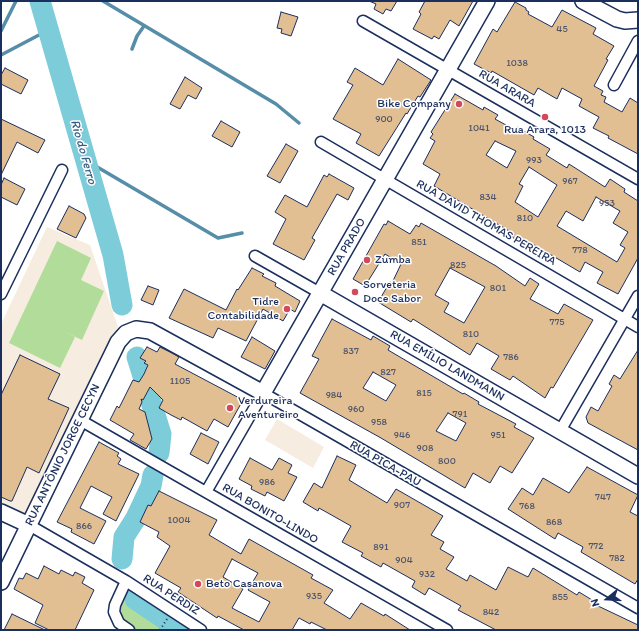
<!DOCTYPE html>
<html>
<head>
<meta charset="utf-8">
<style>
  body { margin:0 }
  #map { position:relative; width:639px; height:631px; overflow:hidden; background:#fff; font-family:Itim,sans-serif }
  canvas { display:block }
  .frame { position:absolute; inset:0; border:2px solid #1b2f5e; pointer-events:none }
  .north { position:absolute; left:587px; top:579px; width:40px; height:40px; -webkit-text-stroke:3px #fff; paint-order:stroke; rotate:252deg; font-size:11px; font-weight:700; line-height:16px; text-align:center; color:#1b2f5e }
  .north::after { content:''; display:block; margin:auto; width:14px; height:18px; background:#1b2f5e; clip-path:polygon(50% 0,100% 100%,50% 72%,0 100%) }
</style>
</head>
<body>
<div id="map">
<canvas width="639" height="631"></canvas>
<div class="frame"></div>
<div class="north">N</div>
</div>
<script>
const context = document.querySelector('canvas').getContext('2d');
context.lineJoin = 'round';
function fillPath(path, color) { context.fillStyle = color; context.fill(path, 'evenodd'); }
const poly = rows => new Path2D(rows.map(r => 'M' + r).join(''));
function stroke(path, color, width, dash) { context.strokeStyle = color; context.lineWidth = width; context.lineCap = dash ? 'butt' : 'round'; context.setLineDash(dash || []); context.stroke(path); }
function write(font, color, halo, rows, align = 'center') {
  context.font = font + ' Itim,sans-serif'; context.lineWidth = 3; context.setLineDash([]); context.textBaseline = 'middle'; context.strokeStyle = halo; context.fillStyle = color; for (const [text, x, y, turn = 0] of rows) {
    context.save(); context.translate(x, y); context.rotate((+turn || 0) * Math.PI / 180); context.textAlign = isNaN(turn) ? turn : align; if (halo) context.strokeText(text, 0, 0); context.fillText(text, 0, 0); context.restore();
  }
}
fillPath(poly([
  [47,227,90,245,118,327,28,511,25,514,1,503,1,324],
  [277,419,324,447,313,468,265,440]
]), '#f6ecdf');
fillPath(poly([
  [57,241,91,258,81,280,104,291,82,340,61,330,75,337,60,368,9,343],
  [130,594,187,630,134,630,129,627,122,619,118,609,124,596]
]), '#b2dc99');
stroke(poly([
  [103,1,276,104,299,123],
  [1,31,16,1],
  [132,49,137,36,144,26],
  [1,55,39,35,49,31],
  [87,161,218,238,242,233]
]), '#568da8', 3.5);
stroke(poly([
  [40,1,113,255,122,305],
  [137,357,161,434,159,453],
  [122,559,124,537,136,518,151,486,153,475],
  [135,599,181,630]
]), '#7dccd9', 21);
const building = poly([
  [369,1,397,1,391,11,386,9,383,14,374,9,376,4,369,1],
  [425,1,473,1,459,26,450,20,439,39,434,36,432,39,413,29,421,14,419,12,425,1],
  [515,2,526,8,526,10,529,12,528,14,552,27,562,10,596,28,593,34,614,46,606,59,608,60,594,86,603,91,601,95,606,97,604,102,622,112,630,98,638,103,638,154,608,138,609,136,593,128,599,117,579,106,582,99,562,88,557,99,538,88,534,95,492,71,491,73,474,64,493,29,497,32,515,2],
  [281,12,298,17,291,36,281,33,282,29,277,28,281,12],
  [398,59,431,80,420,97,418,96,407,114,406,113,379,156,356,143,361,134,333,119,353,85,347,82,355,68,383,85,398,59],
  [5,68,28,80,21,94,1,84,1,75,5,68],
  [185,77,202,88,196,99,188,95,180,109,170,104,185,77],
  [455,94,483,110,484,107,498,115,495,119,515,130,517,127,534,137,533,139,550,149,546,155,567,168,569,164,605,187,610,179,625,189,624,192,638,201,638,258,618,294,597,283,603,272,585,262,580,272,524,239,520,242,512,237,514,234,434,186,440,174,423,164,435,141,430,138,433,134,431,132,455,94],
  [495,141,516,151,507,168,486,155,495,141],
  [529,167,557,185,538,217,515,202,523,186,519,184,529,167],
  [596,197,620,211,613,223,628,232,620,245,625,248,617,262,557,226,566,211,583,221,596,197],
  [1,119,45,140,38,153,17,142,1,175,1,119],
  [221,121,240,132,232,147,212,136,221,121],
  [286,144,298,151,280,183,267,176,286,144],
  [329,174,354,188,348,200,337,194,312,238,315,240,304,260,273,244,286,219,275,212,285,195,307,207,324,175,327,177,329,174],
  [4,178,25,189,17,205,1,197,1,185,4,178],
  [69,206,84,214,86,218,76,238,57,229,69,206],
  [388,221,410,234,416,225,419,227,421,223,496,266,525,286,530,278,539,284,530,299,558,314,564,304,593,320,553,388,551,387,545,398,513,376,510,380,491,369,499,356,477,343,470,355,413,319,411,322,378,302,390,282,392,283,401,264,385,254,365,286,353,279,384,224,386,225,388,221],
  [450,268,485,287,464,323,444,312,449,303,435,295,450,268],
  [252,268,264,274,262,276,276,283,275,286,300,301,295,312,290,309,283,321,263,309,246,341,218,328,213,338,169,318,184,289,226,310,237,289,238,290,252,268],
  [148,286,159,290,153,305,141,300,148,286],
  [332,319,371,340,373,336,390,346,388,350,463,394,464,393,479,402,478,404,516,424,514,427,534,438,512,473,500,466,490,483,473,473,465,488,381,438,300,393,319,359,312,356,332,319],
  [373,372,396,385,386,401,363,388,373,372],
  [448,413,466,423,456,441,436,431,448,413],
  [252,337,275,351,265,369,241,357,252,337],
  [147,347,157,352,160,347,172,353,179,357,175,364,243,400,228,427,214,419,207,431,182,417,181,420,171,415,159,408,163,400,150,387,143,400,141,399,142,402,139,409,145,412,152,439,146,449,130,440,134,434,110,420,117,406,119,408,133,380,139,382,144,374,148,365,144,363,146,361,140,358,147,347],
  [638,350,638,450,588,423,586,417,591,407,598,411,612,386,609,384,614,375,620,379,638,350],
  [20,355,60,374,48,399,69,408,39,473,27,467,12,501,10,501,1,497,1,395,20,355],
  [201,433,219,442,208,464,190,454,201,433],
  [99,442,119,453,117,456,121,459,118,464,139,474,116,521,103,514,112,497,91,486,80,508,106,521,94,544,71,532,72,529,57,522,99,442],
  [337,456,356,465,349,480,387,503,396,489,443,516,431,535,444,542,440,549,454,557,446,569,467,581,470,575,496,590,508,567,528,577,533,568,577,595,579,592,597,603,596,605,638,625,638,630,496,630,458,610,461,606,429,588,425,595,412,587,415,581,383,563,381,567,361,556,363,553,342,542,351,526,319,508,318,511,303,502,314,483,322,488,337,456],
  [250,458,272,470,279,458,292,465,288,473,297,477,284,501,267,492,265,496,251,489,252,486,239,479,250,458],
  [587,467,638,495,630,512,638,516,638,579,635,584,581,552,583,547,558,533,555,539,508,509,522,488,533,495,543,478,569,493,587,467],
  [159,491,217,520,209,535,241,554,249,539,313,575,311,578,333,590,324,603,350,619,361,603,384,616,385,614,410,630,327,630,311,622,310,624,299,618,292,630,244,630,218,616,217,618,178,592,181,588,155,573,170,546,157,537,159,532,140,522,148,505,151,506,159,491],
  [232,559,258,573,248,590,270,602,259,622,232,608,243,589,223,577,232,559],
  [44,566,59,574,61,570,73,576,75,572,85,577,82,583,94,590,75,630,49,630,35,623,43,605,14,589,19,578,23,579,26,573,38,579,44,566],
  [12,614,45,630,4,630,12,614]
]);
fillPath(building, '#e1bf93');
stroke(building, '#1b2f5e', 1);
const street = poly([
  [363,21,638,179],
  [614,85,638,41],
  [321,142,638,327],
  [255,256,320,293],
  [1,294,62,170],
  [80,420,447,630],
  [560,431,638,296],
  [206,492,263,393,638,608],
  [29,525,126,581,201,630],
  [126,581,115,605,114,612,119,623,129,630]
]);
const secondary = poly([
  [583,1,617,19,625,21,638,20],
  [320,293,638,476],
  [1,512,29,525],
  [1,582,118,342,126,333,136,329,150,331,263,393,487,1]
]);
stroke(street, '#1b2f5e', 13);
stroke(secondary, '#1b2f5e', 18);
stroke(poly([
  [160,630,167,619]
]), '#1b2f5e', 2, [1, 3]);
stroke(street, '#fff', 10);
stroke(secondary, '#fff', 15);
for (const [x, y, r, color] of [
  [459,104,4,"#d1495b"],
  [545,117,4,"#d1495b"],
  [367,260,4,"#d1495b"],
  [355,292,4,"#d1495b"],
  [287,309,4,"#d1495b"],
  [230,408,4,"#d1495b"],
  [198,584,4,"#d1495b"]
]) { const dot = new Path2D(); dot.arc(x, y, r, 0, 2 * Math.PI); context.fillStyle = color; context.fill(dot); stroke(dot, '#fff', 1.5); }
write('10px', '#4c536b', null, [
  ["45",562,29],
  ["1038",517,63],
  ["900",384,119],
  ["1041",479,128],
  ["993",534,160],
  ["967",570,181],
  ["834",488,197],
  ["953",607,203],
  ["810",525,218],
  ["851",419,242],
  ["778",580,250],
  ["825",458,265],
  ["801",498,288],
  ["775",557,322],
  ["810",471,334],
  ["837",351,351],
  ["786",511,357],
  ["827",388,372],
  ["1105",180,381],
  ["815",424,393],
  ["984",334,395],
  ["960",356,409],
  ["791",460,414],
  ["958",379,422],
  ["946",402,435],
  ["951",498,435],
  ["908",425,448],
  ["800",447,461],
  ["986",267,482],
  ["747",603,497],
  ["907",402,505],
  ["768",527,506],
  ["1004",179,520],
  ["868",554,522],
  ["866",84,526],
  ["772",596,546],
  ["891",381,547],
  ["782",617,558],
  ["904",404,560],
  ["932",427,574],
  ["935",314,596],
  ["855",560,597],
  ["842",491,612]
]);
write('12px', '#1b2f5e', '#fff', [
  ["RUA ARARA",507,89,30],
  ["RUA DAVID THOMAS PEREIRA",486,223,30],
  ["RUA PRADO",347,247,-60],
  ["RUA EMÍLIO LANDMANN",447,366,30],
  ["RUA ANTÔNIO JORGE CECYN",63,455,-64],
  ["RUA PICA-PAU",385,464,30],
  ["RUA BONITO-LINDO",270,514,30],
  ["RUA PERDIZ",171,595,33]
]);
write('12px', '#1b2f5e', '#fff', [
  ["Bike Company",451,104,"right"],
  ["Rua Arara, 1013",545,130,"center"],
  ["Zumba",375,260],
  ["Sorveteria",363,285],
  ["Doce Sabor",363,299],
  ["Tidre",279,302,"right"],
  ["Contabilidade",279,316,"right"],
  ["Verdureira",238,401],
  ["Aventureiro",238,415],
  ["Beto Casanova",206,584]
], 'left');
write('italic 13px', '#385e83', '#fff', [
  ["Rio do Ferro",83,152,74]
]);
</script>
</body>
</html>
